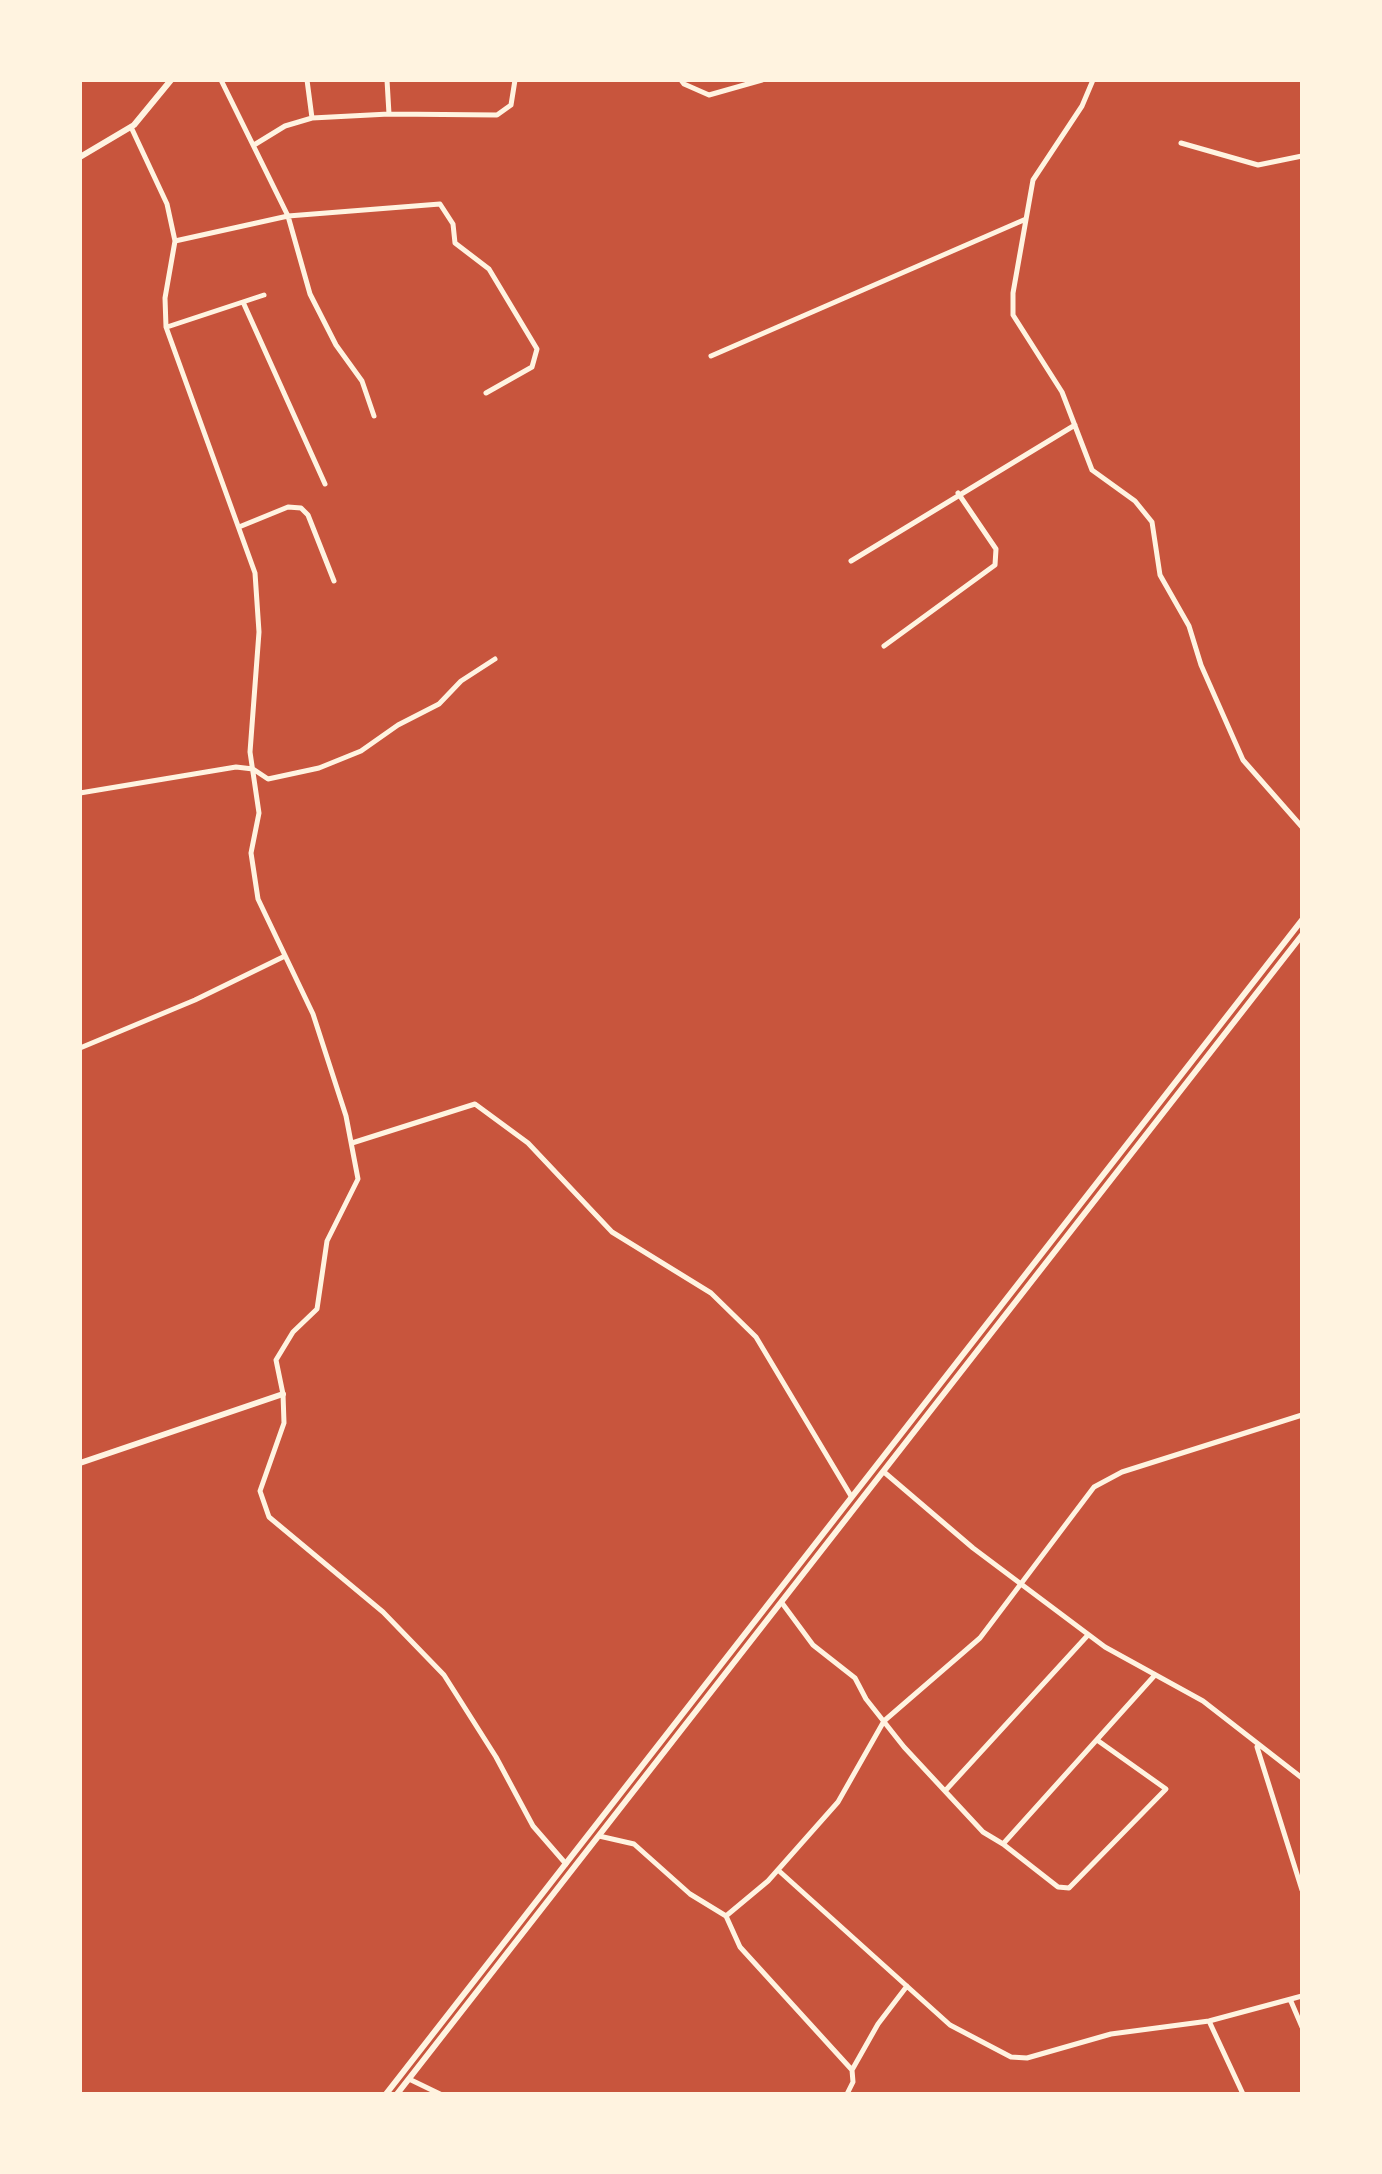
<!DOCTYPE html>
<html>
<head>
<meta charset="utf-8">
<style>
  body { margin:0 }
  #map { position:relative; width:1382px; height:2174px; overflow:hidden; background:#c8553d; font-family:"PT Serif",serif }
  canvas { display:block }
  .frame { position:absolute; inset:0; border:82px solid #fff3e0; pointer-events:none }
</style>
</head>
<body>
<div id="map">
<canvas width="1382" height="2174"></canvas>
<div class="frame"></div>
</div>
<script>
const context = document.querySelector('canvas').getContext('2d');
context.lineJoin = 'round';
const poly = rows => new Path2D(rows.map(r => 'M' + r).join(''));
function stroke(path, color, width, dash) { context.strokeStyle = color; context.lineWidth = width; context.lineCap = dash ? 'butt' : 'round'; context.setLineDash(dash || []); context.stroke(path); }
stroke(poly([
  [221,80,288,216,310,294,336,345,362,381,374,416],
  [307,80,312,118],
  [387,80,389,114],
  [681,80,684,84,709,95,762,80],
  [1093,80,1082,106,1033,180,1013,293,1013,315,1062,392,1092,470,1135,501,1152,522,1160,575,1189,626,1201,665,1243,760,1302,827],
  [131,127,167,204,175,241,165,298,166,327,255,573,259,632,250,752,259,813,251,853,258,899,313,1014,346,1116,358,1179,327,1241,317,1309,293,1332,276,1360,283,1394,284,1423,260,1491,269,1517,383,1612,444,1675,496,1757,533,1826,566,1864],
  [1181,143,1258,165,1302,156],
  [254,145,285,126,312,118,389,114,497,115,511,105,515,80],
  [175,241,288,216,440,204,453,224,455,243,489,269,537,349,532,367,486,393],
  [243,302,325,484],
  [167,327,264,295],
  [711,356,1026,219],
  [239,527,288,507,301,508,308,515,334,581],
  [851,561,1075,425],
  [884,646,995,565,996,549,958,493],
  [80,793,236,767,253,769,268,779,319,768,361,751,398,725,439,704,461,681,495,659],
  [80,1048,195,1000,285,956],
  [352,1143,475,1104,528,1143,612,1232,711,1293,756,1337,851,1496],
  [884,1472,973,1548,1105,1647,1203,1701,1302,1778],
  [782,1603,813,1645,855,1678,866,1699,904,1747,983,1832,1003,1844,1155,1675],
  [1257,1747,1302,1890],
  [945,1791,1088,1635],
  [599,1836,634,1844,690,1894,726,1916,768,1881,838,1802,884,1721,980,1638,1094,1487,1122,1472,1302,1415],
  [1003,1844,1058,1887,1069,1888,1166,1789,1097,1740],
  [778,1870,950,2025,1011,2057,1027,2058,1111,2034,1209,2021,1302,1996],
  [726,1916,740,1947,852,2070,853,2082,847,2094],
  [1290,1999,1302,2027],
  [1209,2021,1243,2094],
  [852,2070,878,2024,907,1986],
  [409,2079,440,2094]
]), '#fff3e0', 5);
stroke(poly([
  [80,157,134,125,171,80],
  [80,1463,283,1394],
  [386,2094,1302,920],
  [397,2094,1302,935]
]), '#fff3e0', 6);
</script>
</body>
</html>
